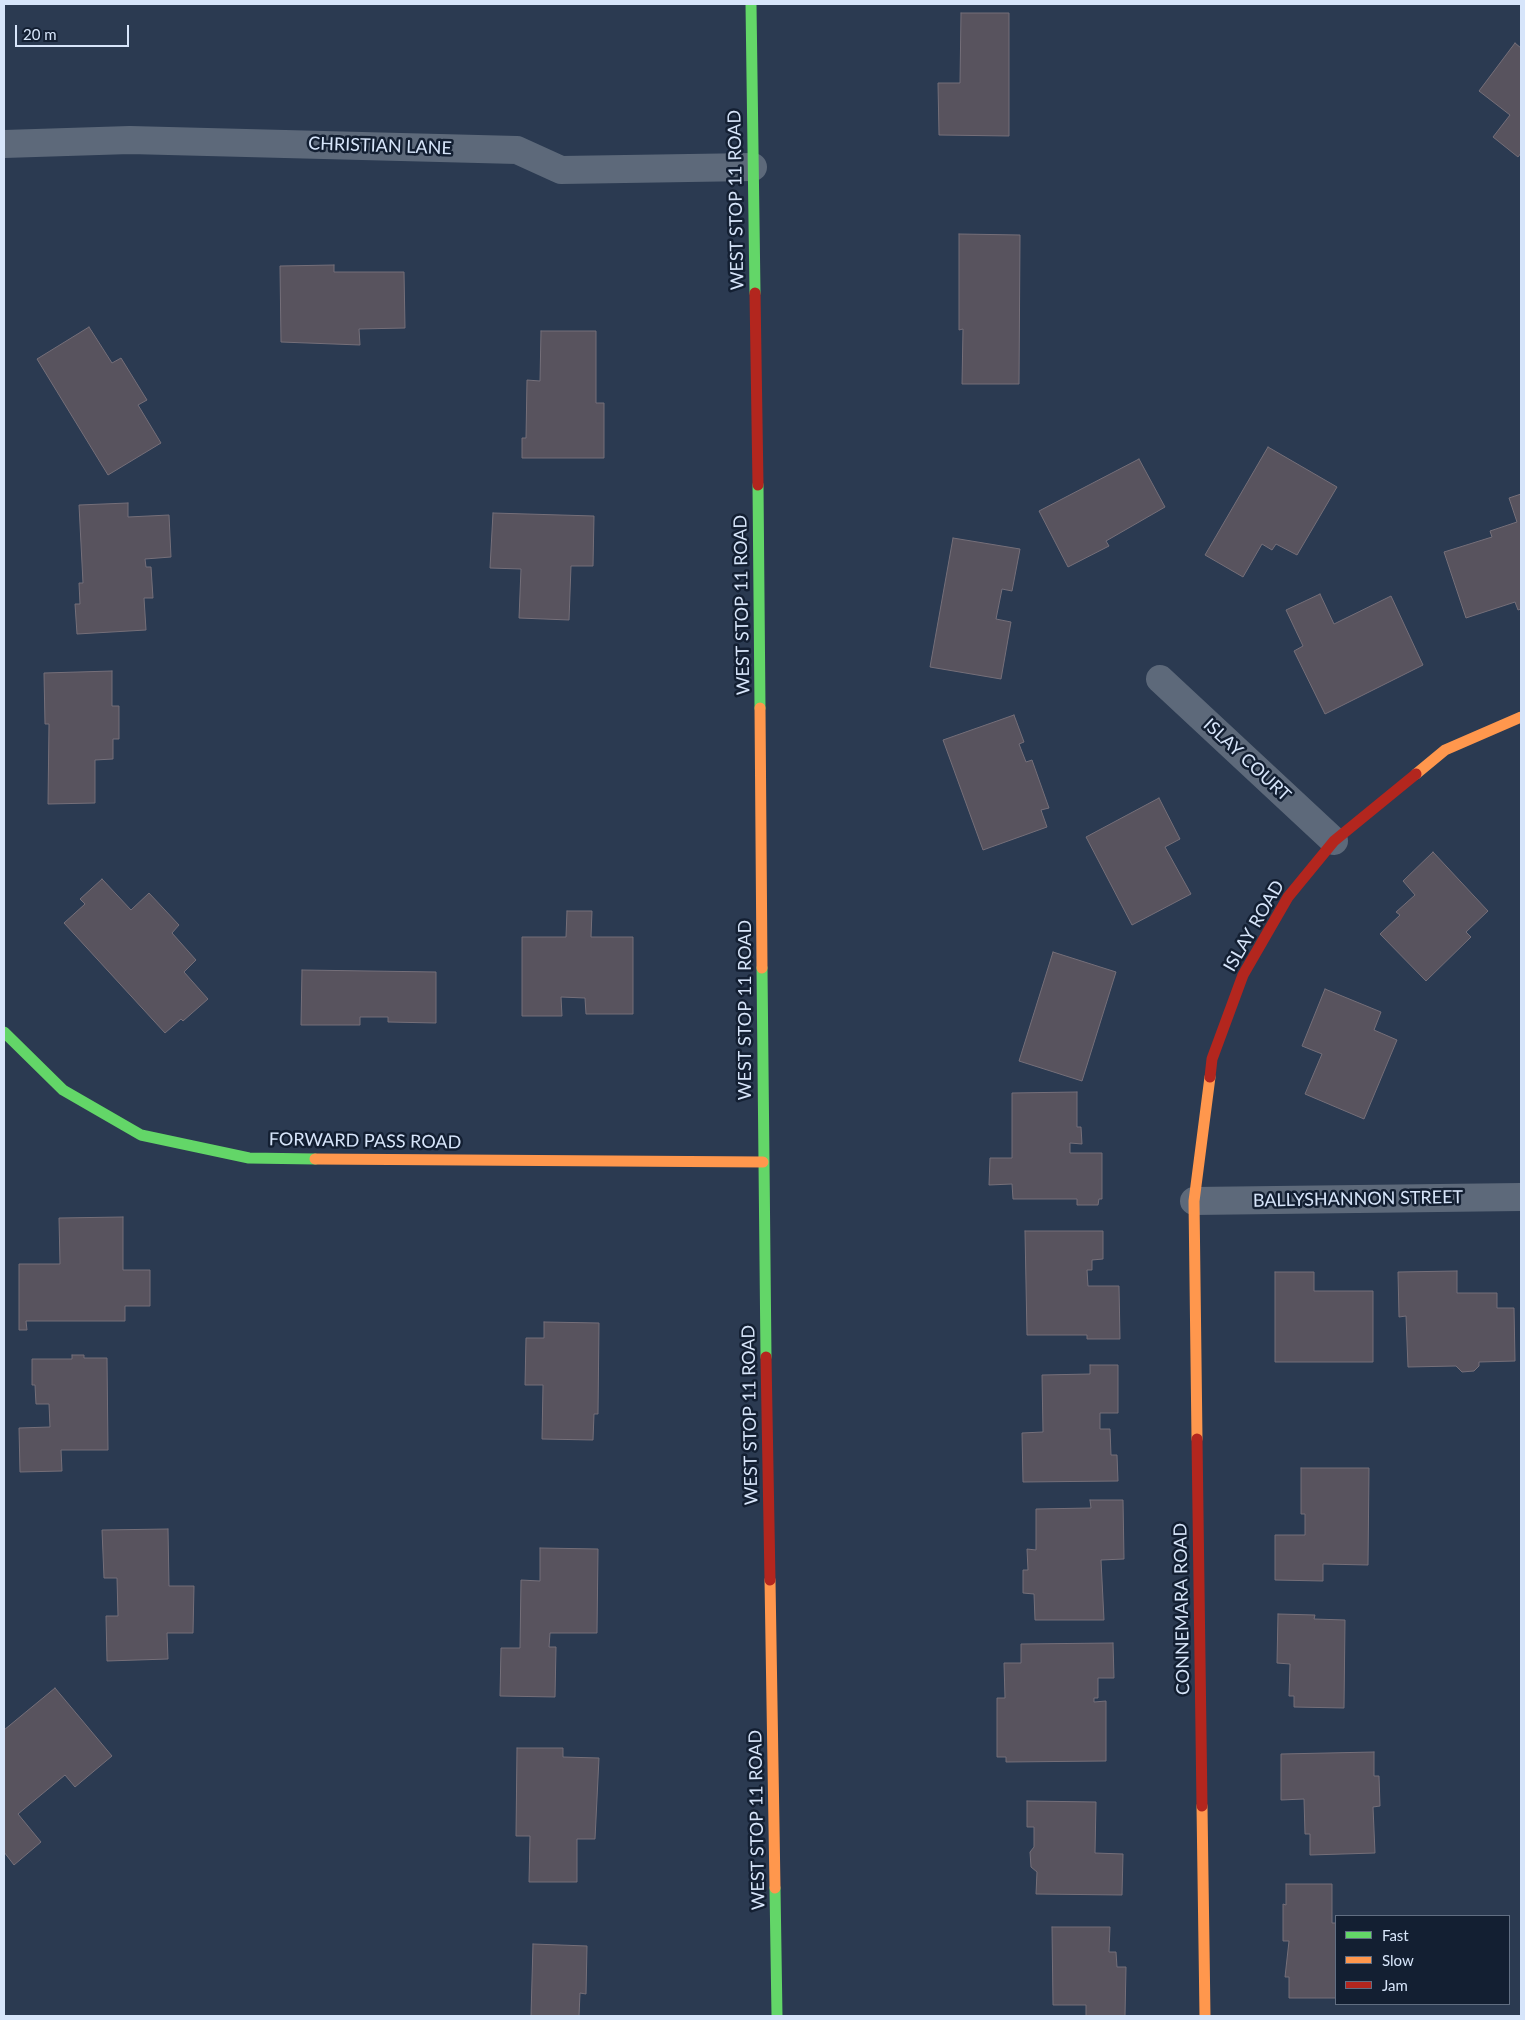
<!DOCTYPE html>
<html>
<head>
<meta charset="utf-8">
<style>
  body { margin:0 }
  #map { position:relative; width:1525px; height:2020px; overflow:hidden; background:#2b3a51; font-family:Lato,sans-serif }
  canvas { display:block }
  .frame { position:absolute; inset:0; border:5px solid #d7e5fa; pointer-events:none }
  .legend { position:absolute; left:1335px; top:1915px; width:175px; height:90px; box-sizing:border-box; background:#131f32; border:1px solid #616e82; margin:0; padding:6px 9px; list-style:none; font-size:15px; color:#d7e5fa }
  .legend li { display:flex; align-items:center; gap:10px; height:25px }
  .legend b { width:25px; border:1px solid #616e82 }
  .scale { position:absolute; left:15px; top:25px; width:114px; height:22px; box-sizing:border-box; border:2px solid #d7e5fa; border-top:0; padding-left:6px; font-size:15px; line-height:18px; white-space:nowrap; color:#d7e5fa; -webkit-text-stroke:4px #131f32; paint-order:stroke }
</style>
</head>
<body>
<div id="map">
<canvas width="1525" height="2020"></canvas>
<div class="frame"></div>
<ul class="legend">
<li><b style="height:6px;background:#63d668"></b>Fast</li>
<li><b style="height:6px;background:#ff974d"></b>Slow</li>
<li><b style="height:6px;background:#b3261e"></b>Jam</li>
</ul>
<div class="scale">20 m</div>
</div>
<script>
const context = document.querySelector('canvas').getContext('2d');
context.lineJoin = 'round';
function fillPath(path, color) { context.fillStyle = color; context.fill(path, 'evenodd'); }
const poly = rows => new Path2D(rows.map(r => 'M' + r).join(''));
function stroke(path, color, width, dash) { context.strokeStyle = color; context.lineWidth = width; context.lineCap = dash ? 'butt' : 'round'; context.setLineDash(dash || []); context.stroke(path); }
function write(font, color, halo, rows, align = 'center') {
  context.font = font + ' Lato,sans-serif'; context.lineWidth = 5; context.setLineDash([]); context.textBaseline = 'middle'; context.strokeStyle = halo; context.fillStyle = color; for (const [text, x, y, turn = 0] of rows) {
    context.save(); context.translate(x, y); context.rotate((+turn || 0) * Math.PI / 180); context.textAlign = isNaN(turn) ? turn : align; if (halo) context.strokeText(text, 0, 0); context.fillText(text, 0, 0); context.restore();
  }
}
const building = poly([
  [961,13,1009,13,1009,136,939,135,938,83,960,83,961,13],
  [1515,43,1521,48,1521,153,1518,157,1493,137,1510,115,1479,91,1515,43],
  [959,234,1020,235,1019,384,962,384,963,329,959,330,959,234],
  [334,265,334,272,404,272,405,328,359,329,360,345,281,342,280,266,334,265],
  [89,327,112,363,121,358,147,400,138,405,161,443,108,475,37,359,89,327],
  [541,331,596,331,596,403,604,403,604,458,522,458,522,438,526,438,527,380,540,381,541,331],
  [1268,447,1337,487,1297,555,1276,544,1272,550,1262,544,1243,577,1205,555,1268,447],
  [1139,459,1165,507,1106,541,1109,546,1068,567,1039,511,1139,459],
  [1521,494,1521,609,1518,610,1515,602,1466,618,1444,552,1492,537,1490,531,1517,522,1509,498,1521,494],
  [128,503,128,517,169,515,171,557,145,559,146,567,151,567,153,598,144,598,146,630,77,634,75,604,80,604,79,583,83,583,79,505,128,503],
  [493,513,594,516,593,566,571,566,569,620,519,618,521,569,490,568,493,513],
  [953,538,1020,549,1012,591,1002,589,996,619,1011,622,1001,679,930,667,953,538],
  [1320,594,1334,624,1391,596,1423,665,1325,714,1294,651,1303,646,1286,610,1320,594],
  [112,671,112,706,119,706,119,739,113,739,113,759,95,760,95,803,48,804,49,724,45,724,44,673,112,671],
  [1014,715,1024,742,1019,744,1026,762,1032,760,1049,808,1041,810,1047,827,983,850,943,740,1014,715],
  [1159,798,1180,839,1165,847,1191,894,1132,925,1086,837,1159,798],
  [1433,852,1488,911,1466,932,1471,937,1426,981,1380,934,1400,915,1396,912,1415,895,1403,881,1433,852],
  [102,879,131,910,149,893,179,925,172,933,196,960,184,972,208,999,183,1021,181,1019,165,1033,64,923,85,904,80,899,102,879],
  [567,911,592,911,591,937,633,937,633,1014,586,1014,585,998,561,997,562,1016,522,1016,522,937,566,937,567,911],
  [1053,952,1116,972,1082,1081,1019,1061,1053,952],
  [302,970,436,972,436,1023,388,1022,388,1017,360,1017,360,1025,301,1025,302,970],
  [1325,989,1381,1012,1374,1030,1397,1040,1364,1119,1305,1094,1322,1054,1302,1046,1325,989],
  [1077,1092,1077,1127,1081,1127,1082,1144,1070,1143,1070,1153,1102,1153,1102,1199,1099,1199,1098,1205,1077,1205,1077,1199,1013,1199,1012,1184,989,1185,990,1158,1012,1158,1012,1093,1077,1092],
  [123,1217,123,1270,150,1270,150,1306,125,1306,125,1321,26,1321,27,1330,19,1330,19,1264,60,1264,59,1218,123,1217],
  [1025,1231,1103,1231,1103,1259,1092,1260,1092,1270,1087,1270,1088,1286,1119,1286,1120,1339,1087,1339,1087,1335,1027,1335,1025,1231],
  [1457,1271,1457,1293,1497,1293,1497,1308,1514,1308,1515,1361,1479,1362,1479,1366,1474,1371,1462,1372,1456,1366,1408,1367,1406,1316,1399,1317,1398,1272,1457,1271],
  [1275,1272,1314,1272,1314,1291,1373,1291,1373,1362,1275,1362,1275,1272],
  [544,1322,599,1323,598,1414,594,1414,593,1440,542,1439,543,1385,525,1385,526,1338,544,1338,544,1322],
  [72,1355,84,1355,84,1358,107,1358,108,1450,61,1450,62,1471,20,1472,19,1428,50,1427,49,1404,36,1404,35,1385,32,1385,32,1359,72,1359,72,1355],
  [1090,1365,1118,1365,1118,1413,1100,1413,1100,1429,1110,1429,1111,1455,1117,1455,1118,1481,1023,1482,1022,1433,1043,1432,1042,1375,1090,1374,1090,1365],
  [1301,1468,1369,1468,1368,1565,1323,1564,1323,1581,1275,1580,1275,1535,1305,1535,1305,1514,1301,1514,1301,1468],
  [1090,1500,1123,1500,1124,1559,1101,1560,1104,1620,1035,1620,1034,1594,1023,1593,1023,1570,1028,1570,1027,1549,1036,1550,1036,1509,1091,1508,1090,1500],
  [168,1529,169,1586,194,1586,193,1633,167,1633,168,1659,107,1661,106,1616,118,1616,117,1578,104,1578,102,1530,168,1529],
  [540,1548,598,1549,597,1633,550,1633,549,1647,556,1647,555,1697,500,1696,501,1648,520,1648,521,1580,540,1581,540,1548],
  [1278,1614,1315,1615,1314,1619,1345,1620,1344,1708,1294,1707,1294,1696,1289,1696,1290,1664,1277,1663,1278,1614],
  [1113,1643,1114,1678,1098,1678,1098,1698,1094,1698,1094,1702,1106,1701,1106,1761,1006,1762,1006,1757,997,1757,997,1698,1005,1698,1004,1663,1021,1663,1021,1644,1113,1643],
  [55,1688,112,1756,75,1787,65,1775,18,1814,41,1842,14,1865,4,1852,4,1730,55,1688],
  [517,1748,563,1748,563,1757,599,1758,595,1839,577,1839,577,1882,529,1882,530,1836,516,1836,517,1748],
  [1374,1752,1374,1776,1379,1776,1380,1806,1373,1807,1375,1853,1310,1855,1310,1834,1305,1834,1304,1799,1281,1800,1281,1754,1374,1752],
  [1027,1801,1096,1802,1095,1853,1123,1854,1122,1895,1036,1894,1037,1872,1031,1867,1030,1852,1034,1847,1034,1827,1027,1827,1027,1801],
  [1286,1884,1332,1884,1332,1923,1336,1923,1336,1998,1289,1998,1289,1977,1285,1977,1289,1941,1283,1941,1283,1904,1286,1905,1286,1884],
  [1052,1927,1110,1927,1109,1952,1116,1952,1117,1967,1126,1967,1125,2016,1086,2016,1086,2005,1053,2005,1052,1927],
  [533,1944,587,1946,586,1994,580,1993,579,2016,531,2016,533,1944]
]);
fillPath(building, '#58535e');
stroke(building, '#756f79', 1);
stroke(poly([
  [4,144,130,140,517,150,561,170,753,167],
  [1160,679,1334,841],
  [1194,1201,1521,1197]
]), '#5d697a', 28);
stroke(poly([
  [751,4,755,293],
  [758,485,760,708],
  [762,968,766,1357],
  [4,1032,63,1090,141,1135,249,1158,315,1159],
  [775,1888,777,2016]
]), '#63d668', 11);
stroke(poly([
  [760,708,762,968],
  [1416,774,1445,750,1521,717],
  [315,1159,763,1162],
  [1197,1439,1194,1201,1210,1077],
  [770,1580,775,1888],
  [1202,1806,1205,2016]
]), '#ff974d', 11);
stroke(poly([
  [755,293,758,485],
  [1210,1077,1212,1059,1243,975,1288,897,1334,841,1416,774],
  [766,1357,770,1580],
  [1197,1439,1202,1806]
]), '#b3261e', 11);
write('18px', '#d7e5fa', '#131f32', [
  ["CHRISTIAN LANE",380,146,2],
  ["WEST STOP 11 ROAD",736,200,-91],
  ["WEST STOP 11 ROAD",742,605,-91],
  ["ISLAY COURT",1247,760,43],
  ["ISLAY ROAD",1254,926,-60],
  ["WEST STOP 11 ROAD",745,1010,-90],
  ["FORWARD PASS ROAD",365,1141,1],
  ["BALLYSHANNON STREET",1358,1199,-1],
  ["WEST STOP 11 ROAD",750,1415,-91],
  ["CONNEMARA ROAD",1182,1609,-91],
  ["WEST STOP 11 ROAD",757,1820,-91]
]);
</script>
</body>
</html>
